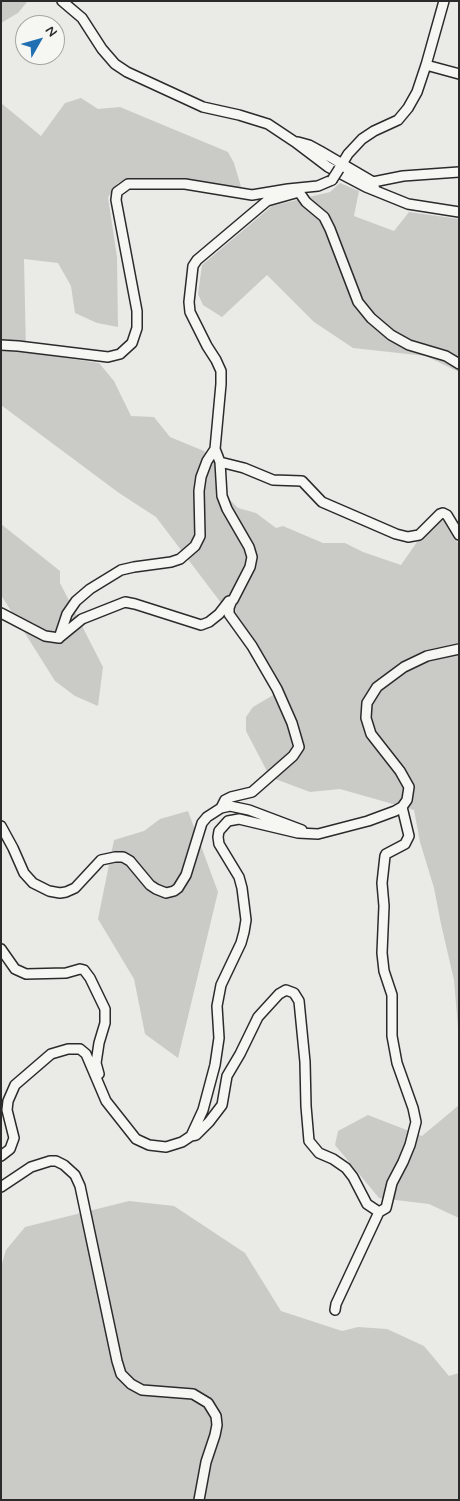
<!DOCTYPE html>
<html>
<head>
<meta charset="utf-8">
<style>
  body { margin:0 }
  #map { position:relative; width:460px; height:1501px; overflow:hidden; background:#eaeae6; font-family:Mynerve,sans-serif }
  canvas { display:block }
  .frame { position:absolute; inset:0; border:2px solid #2b2b2b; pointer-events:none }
  .north { position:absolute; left:15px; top:15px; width:50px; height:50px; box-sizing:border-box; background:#f6f6f2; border:1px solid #a5a5a2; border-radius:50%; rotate:52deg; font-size:14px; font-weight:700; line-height:20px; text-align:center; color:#2b2b2b }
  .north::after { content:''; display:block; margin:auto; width:18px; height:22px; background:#1f6fb2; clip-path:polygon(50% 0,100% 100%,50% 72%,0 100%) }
</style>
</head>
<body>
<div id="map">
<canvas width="460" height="1501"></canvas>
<div class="frame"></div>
<div class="north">N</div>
</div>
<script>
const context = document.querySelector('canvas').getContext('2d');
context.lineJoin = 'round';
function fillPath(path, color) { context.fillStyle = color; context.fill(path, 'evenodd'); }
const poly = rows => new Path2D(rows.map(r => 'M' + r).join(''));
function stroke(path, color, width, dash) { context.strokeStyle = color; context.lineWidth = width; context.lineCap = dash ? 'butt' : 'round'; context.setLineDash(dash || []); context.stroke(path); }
fillPath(poly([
  [1,1,25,1,27,2,18,13,1,23],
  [81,98,98,109,120,107,228,152,234,163,242,190,126,180,118,183,108,197,117,257,118,327,97,323,75,313,71,286,58,263,24,259,26,352,99,363,114,381,131,416,154,417,170,437,204,451,215,461,218,488,238,508,256,513,276,528,283,526,323,543,345,543,363,552,401,565,417,542,439,521,444,520,448,525,459,545,459,1039,454,980,441,924,434,888,420,842,414,810,340,789,310,792,270,777,246,731,246,717,253,707,280,691,262,657,156,517,119,493,1,405,1,103,41,136,65,103],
  [340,183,359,191,354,216,394,231,409,212,459,219,459,372,426,356,353,348,314,322,267,275,222,317,203,305,198,294,202,265,272,206,330,192],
  [1,524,60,571,60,583,103,667,98,706,75,696,55,681,1,595],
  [188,811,218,892,178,1058,145,1034,134,979,98,919,114,840,144,831,160,819],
  [459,1105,459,1218,429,1204,379,1198,335,1145,338,1131,368,1115,422,1136],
  [129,1201,174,1206,245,1253,281,1311,342,1331,358,1327,387,1329,424,1346,449,1376,459,1373,459,1500,1,1500,1,1267,6,1250,25,1227]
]), '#cacac7');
const minor = poly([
  [62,1,82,18,102,49,115,64,127,72,203,107,239,115,268,124,295,142,328,167,366,187,408,204,459,212],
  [426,65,459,74],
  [298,142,309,145,320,151,373,182,375,190],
  [339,169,348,154,362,139,374,131,398,120,408,108,417,92,426,65,444,1],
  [373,182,403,176,459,172],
  [299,192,306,202,324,217,330,229,358,302,371,318,391,335,409,345,446,356,459,364],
  [1,345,18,346,108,357,120,354,132,343,137,328,137,311,116,200,117,192,128,184,185,184,252,195,288,189,318,186,332,180],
  [215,449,220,462,244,468,273,480,302,481,322,502,396,534,408,537,419,535,440,514,443,513,447,515,459,535],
  [1,613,45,636,59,638,67,614,76,601,90,589,121,570,134,567,171,562,180,559,195,546,200,536,199,491,201,477,207,461,215,449,221,384,221,371,216,360,207,346,190,312,189,302,193,266,197,260,267,201,299,192,298,188],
  [60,637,82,619,125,602,135,604,201,625,209,622,219,614,229,601,233,600,250,567,252,557,249,547,227,509,222,496,220,462],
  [221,808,225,800,231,797,252,792,293,756,299,747,292,723,277,689,252,646,229,614,229,608,232,600],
  [1,826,13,848,24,873,33,883,49,891,60,893,66,892,75,888,101,860,115,857,123,857,130,861,150,885,156,889,166,893,174,891,178,888,186,875,202,823,207,817,221,808,230,806,249,810,302,830],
  [1,949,15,969,26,974,66,973,80,969,84,970,90,978,105,1009,105,1023,99,1043,96,1063,99,1074],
  [191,1136,203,1110,215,1065,219,1038,217,1006,221,985,241,943,244,932,246,920,242,888,239,877,219,844,218,837,219,831,228,821,239,819,298,833,318,834,368,821,395,811,402,807,407,800,409,787,400,771,371,734,366,718,367,703,377,687,404,667,427,656,459,649],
  [1,1156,10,1149,14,1138,7,1110,8,1101,15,1085,51,1054,68,1049,80,1049,86,1054,106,1101,136,1139,149,1145,166,1147,182,1142,191,1136,196,1135,209,1122,222,1105,227,1076,240,1054,258,1017,279,994,286,990,294,993,299,1001,305,1062,306,1106,309,1141,319,1153,333,1159,346,1168,353,1177,367,1204,379,1212],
  [1,1187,31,1167,50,1161,56,1161,64,1165,75,1175,80,1186,117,1361,121,1374,131,1384,142,1390,193,1394,208,1403,216,1416,217,1425,215,1435,206,1462,199,1500],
  [335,1310,336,1304,379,1212,386,1208,392,1183,403,1162,410,1145,416,1122,413,1108,397,1063,392,1036,392,995,384,971,382,953,384,906,382,883,385,856,386,854,405,844,409,836,402,807]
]);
stroke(minor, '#2b2b2b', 12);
stroke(minor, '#f6f6f2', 9);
const minorBridge = poly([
  [332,180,339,169]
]);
stroke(minorBridge, '#2b2b2b', 12, []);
stroke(minorBridge, '#f6f6f2', 9);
</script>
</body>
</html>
